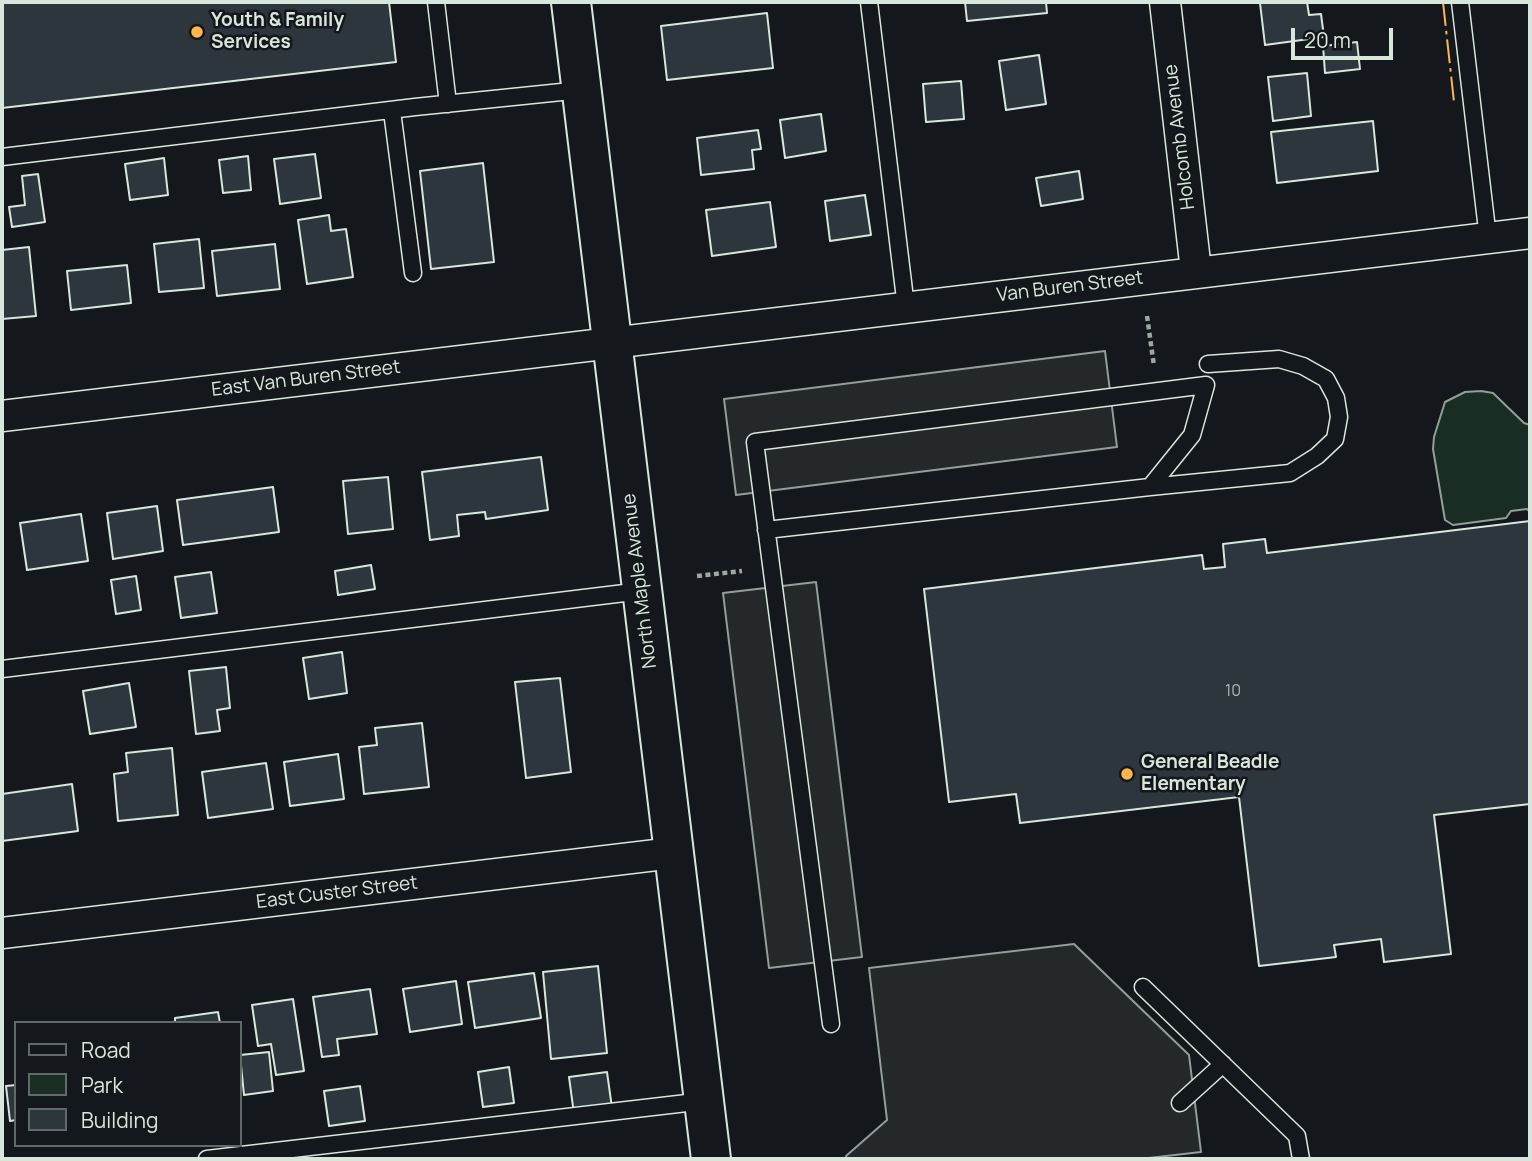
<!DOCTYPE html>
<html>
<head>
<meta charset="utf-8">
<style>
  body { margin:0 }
  #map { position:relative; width:1532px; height:1161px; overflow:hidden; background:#14181c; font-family:Manrope,sans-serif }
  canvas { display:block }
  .frame { position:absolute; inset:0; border:4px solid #d8e6dc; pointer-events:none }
  .legend { position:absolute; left:14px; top:1021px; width:228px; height:126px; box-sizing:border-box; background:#14181c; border:2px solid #626a69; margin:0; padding:9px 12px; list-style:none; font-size:21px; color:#d8e6dc }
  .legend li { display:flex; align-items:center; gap:14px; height:35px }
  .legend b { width:35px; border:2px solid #626a69 }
  .scale { position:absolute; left:1291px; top:28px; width:102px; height:32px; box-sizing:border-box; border:4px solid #d8e6dc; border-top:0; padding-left:9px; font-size:21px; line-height:24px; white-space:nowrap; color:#d8e6dc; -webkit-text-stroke:5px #14181c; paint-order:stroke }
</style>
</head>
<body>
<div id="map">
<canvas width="1532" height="1161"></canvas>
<div class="frame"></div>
<ul class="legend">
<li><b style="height:9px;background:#14181c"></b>Road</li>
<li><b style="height:19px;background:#1a2d24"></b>Park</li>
<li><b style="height:19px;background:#2c363c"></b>Building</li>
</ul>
<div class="scale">20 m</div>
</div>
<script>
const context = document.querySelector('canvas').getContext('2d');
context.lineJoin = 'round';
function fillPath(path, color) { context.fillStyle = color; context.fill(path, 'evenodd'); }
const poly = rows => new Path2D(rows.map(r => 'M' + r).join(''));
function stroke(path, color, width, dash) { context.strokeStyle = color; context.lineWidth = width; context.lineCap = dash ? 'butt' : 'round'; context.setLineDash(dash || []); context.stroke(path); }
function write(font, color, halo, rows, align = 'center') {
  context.font = font + ' Manrope,sans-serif'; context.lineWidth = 5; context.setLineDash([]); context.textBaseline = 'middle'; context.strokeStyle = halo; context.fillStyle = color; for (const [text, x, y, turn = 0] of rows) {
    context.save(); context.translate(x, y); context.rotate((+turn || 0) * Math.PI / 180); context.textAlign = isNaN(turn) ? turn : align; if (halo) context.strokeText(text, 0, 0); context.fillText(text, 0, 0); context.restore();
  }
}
const green = poly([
  [1481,391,1493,393,1524,423,1530,425,1530,512,1527,509,1511,511,1506,518,1453,525,1445,520,1433,449,1434,437,1445,402,1465,392,1481,391]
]);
fillPath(green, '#1a2d24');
stroke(green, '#939e99', 2);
const parking = poly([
  [1105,351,1117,447,736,495,724,399,1105,351],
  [816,582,862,957,769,968,723,593,816,582],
  [1074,944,1189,1055,1201,1152,1140,1159,847,1159,846,1156,887,1120,869,968,1074,944]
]);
fillPath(parking, '#24282b');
stroke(parking, '#939e99', 2);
const building = poly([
  [2,2,389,2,396,62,2,108,2,2],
  [965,2,1046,2,1047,13,967,21,965,2],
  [1270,2,1307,2,1309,15,1321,14,1324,37,1265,45,1260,3,1270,2],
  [767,13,773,68,667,80,661,26,767,13],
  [1357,42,1360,69,1325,73,1323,46,1357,42],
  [1039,55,1046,104,1006,110,999,61,1039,55],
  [1307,73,1311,116,1273,121,1268,77,1307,73],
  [961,81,964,119,926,122,923,84,961,81],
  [821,114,826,151,785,158,780,120,821,114],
  [1373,121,1378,171,1277,183,1271,132,1373,121],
  [758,130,761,149,752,150,754,169,701,175,697,138,758,130],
  [315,154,321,198,280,204,274,159,315,154],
  [248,156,251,190,223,193,219,160,248,156],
  [164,158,168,195,130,200,125,164,164,158],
  [483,163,494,262,431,269,420,171,483,163],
  [1079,171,1083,199,1041,206,1036,178,1079,171],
  [38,174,45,222,12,227,9,207,25,205,22,176,38,174],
  [865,195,871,235,830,241,825,201,865,195],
  [770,202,776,247,712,256,706,210,770,202],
  [329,215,331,231,346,229,353,277,307,284,298,220,329,215],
  [199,239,204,288,159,292,154,244,199,239],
  [275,244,280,289,217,296,212,251,275,244],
  [29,247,36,316,2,319,2,250,29,247],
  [127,265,131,303,71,310,67,271,127,265],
  [541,457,548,510,486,519,485,512,457,515,459,536,430,540,422,472,541,457],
  [388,477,393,529,348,534,343,481,388,477],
  [273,487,279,532,183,545,177,500,273,487],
  [157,506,163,551,113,559,107,513,157,506],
  [81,514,88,561,27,570,20,523,81,514],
  [1530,521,1530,804,1434,815,1451,954,1384,962,1381,939,1334,945,1336,957,1259,966,1239,797,1020,823,1016,794,949,802,924,589,1202,555,1204,569,1225,567,1223,544,1265,539,1267,553,1530,521],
  [371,565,375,589,338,595,335,571,371,565],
  [211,572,217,613,181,618,175,577,211,572],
  [136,576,141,610,116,614,111,580,136,576],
  [342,652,347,693,309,699,303,658,342,652],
  [226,667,230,708,217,710,220,731,196,734,189,671,226,667],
  [560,678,571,772,526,778,515,682,560,678],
  [129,683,136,727,90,734,83,691,129,683],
  [422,723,429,787,364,794,359,747,377,745,375,728,422,723],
  [172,748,178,815,118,821,114,774,128,772,126,753,172,748],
  [338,754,344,799,290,806,284,762,338,754],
  [266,763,273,809,208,818,202,772,266,763],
  [72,784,78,831,2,841,2,794,72,784],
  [598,966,607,1053,551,1059,543,972,598,966],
  [534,973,541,1018,475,1028,468,982,534,973],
  [456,981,462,1024,410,1032,403,989,456,981],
  [370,989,377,1034,337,1039,339,1055,322,1057,313,997,370,989],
  [293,999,304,1071,276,1075,271,1044,258,1046,252,1005,293,999],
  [218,1012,220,1023,175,1023,175,1018,218,1012],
  [269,1052,273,1091,244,1095,240,1055,269,1052],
  [509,1067,514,1103,483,1107,478,1072,509,1067],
  [607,1072,612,1108,574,1114,569,1077,607,1072],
  [16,1085,16,1120,10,1121,6,1086,16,1085],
  [360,1086,365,1121,329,1126,324,1091,360,1086]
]);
fillPath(building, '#2c363c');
stroke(building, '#d8e6dc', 2);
const lane = poly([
  [436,2,448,104],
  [869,2,906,307],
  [1460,2,1488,238],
  [392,111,413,273],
  [2,157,415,107,581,90],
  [1150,487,1290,473,1317,456,1335,439,1339,417,1336,398,1326,379,1303,366,1279,359,1208,364],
  [766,530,1150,487,1192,435,1206,385,755,442,831,1024],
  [2,669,641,591],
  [1143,987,1297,1136,1301,1159],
  [1180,1103,1223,1064],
  [207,1159,704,1101]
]);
const street = poly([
  [1165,2,1196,271],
  [2,416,1530,233],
  [2,933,673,853]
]);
const secondary = poly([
  [571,2,711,1159]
]);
stroke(lane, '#d8e6dc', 19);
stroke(street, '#d8e6dc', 33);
stroke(secondary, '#d8e6dc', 42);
stroke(poly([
  [1147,316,1154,366],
  [697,576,742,571]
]), '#9da8a2', 4.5, [5, 3.5]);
stroke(lane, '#14181c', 16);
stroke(street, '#14181c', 30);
stroke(secondary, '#14181c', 38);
stroke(poly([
  [1443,2,1454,102]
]), '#ffb74d', 2, [24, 5, 3.5, 5]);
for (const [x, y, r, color] of [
  [197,32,7,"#ffb74d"],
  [1127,774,7,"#ffb74d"]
]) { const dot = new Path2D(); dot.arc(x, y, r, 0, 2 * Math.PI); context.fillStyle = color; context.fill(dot); stroke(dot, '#14181c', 2.5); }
write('16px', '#adbab4', null, [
  ["10",1233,692]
]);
write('bold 19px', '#d8e6dc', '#14181c', [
  ["Youth & Family",211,21],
  ["Services",211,43],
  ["General Beadle",1141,763],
  ["Elementary",1141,785]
], 'left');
write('19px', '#d8e6dc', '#14181c', [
  ["Holcomb Avenue",1180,137,-97],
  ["Van Buren Street",1070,287,-7],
  ["East Van Buren Street",306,379,-7],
  ["North Maple Avenue",640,581,-97],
  ["East Custer Street",337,893,-7]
]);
</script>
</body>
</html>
